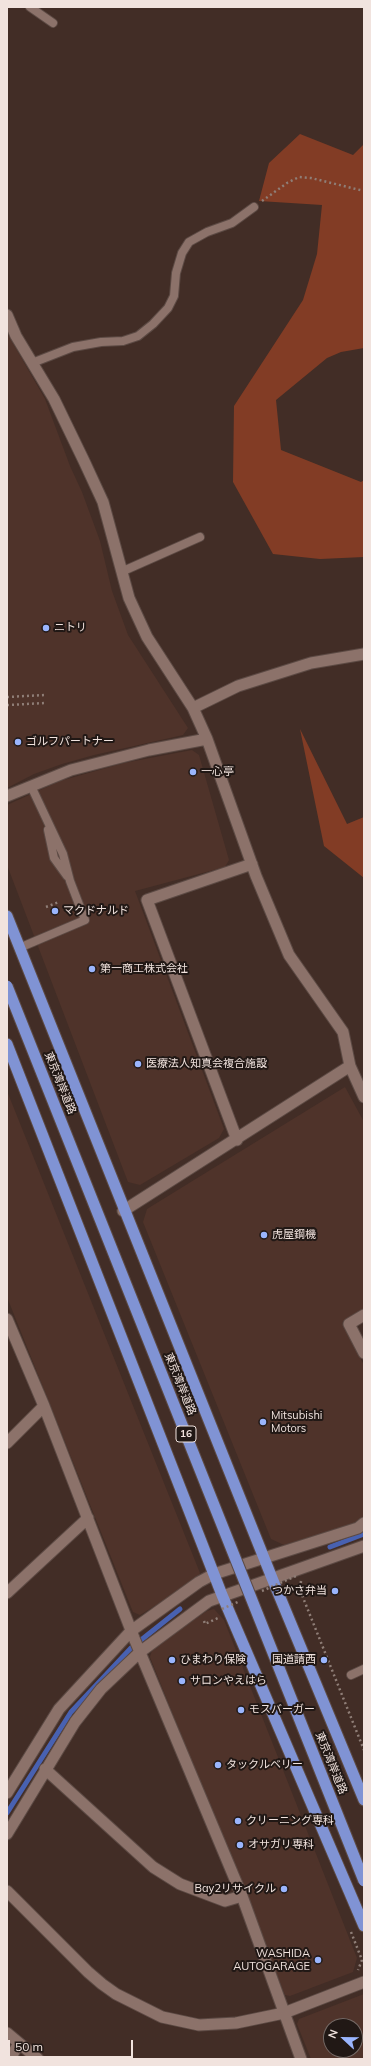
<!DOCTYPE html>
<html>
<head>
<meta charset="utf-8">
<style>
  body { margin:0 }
  #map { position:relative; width:371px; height:2066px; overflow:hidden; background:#422d26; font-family:Mulish,sans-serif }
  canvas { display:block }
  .frame { position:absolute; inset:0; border:8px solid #f1e3de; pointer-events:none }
  .north { position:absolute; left:323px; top:2018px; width:40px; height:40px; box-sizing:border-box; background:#211815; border:1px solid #746965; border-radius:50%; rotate:292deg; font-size:11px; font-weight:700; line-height:16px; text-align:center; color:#f1e3de }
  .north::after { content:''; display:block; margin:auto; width:14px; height:18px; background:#9ab5fd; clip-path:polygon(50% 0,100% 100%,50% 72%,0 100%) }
  .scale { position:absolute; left:8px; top:2040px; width:125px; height:18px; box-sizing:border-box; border:2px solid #f1e3de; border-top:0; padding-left:5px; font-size:12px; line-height:14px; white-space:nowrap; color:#f1e3de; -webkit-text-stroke:3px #211815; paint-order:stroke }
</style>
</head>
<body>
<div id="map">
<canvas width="371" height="2066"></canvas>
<div class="frame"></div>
<div class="north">N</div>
<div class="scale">50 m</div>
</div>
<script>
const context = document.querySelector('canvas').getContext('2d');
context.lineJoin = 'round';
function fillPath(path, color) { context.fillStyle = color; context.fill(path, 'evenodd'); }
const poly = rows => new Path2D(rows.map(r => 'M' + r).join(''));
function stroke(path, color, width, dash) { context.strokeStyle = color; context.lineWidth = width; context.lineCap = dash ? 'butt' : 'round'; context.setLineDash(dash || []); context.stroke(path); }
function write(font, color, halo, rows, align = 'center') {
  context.font = font + ' Mulish,"Noto Sans JP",sans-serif'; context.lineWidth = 4; context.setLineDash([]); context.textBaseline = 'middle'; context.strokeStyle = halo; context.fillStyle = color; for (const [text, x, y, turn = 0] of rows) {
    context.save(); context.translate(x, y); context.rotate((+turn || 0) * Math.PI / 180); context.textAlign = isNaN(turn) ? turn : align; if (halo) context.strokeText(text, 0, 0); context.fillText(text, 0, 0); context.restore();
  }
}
fillPath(poly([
  [7,333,45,399,70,466,82,492,100,541,112,591,128,635,188,728,183,735,94,755,62,764,34,774,7,788],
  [192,750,199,755,229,860,225,867,135,891,224,1129,219,1138,140,1185,128,1182,7,865,7,805,60,781,124,763],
  [345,1087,364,1122,364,1309,342,1323,364,1365,364,1516,354,1523,284,1545,271,1539,143,1222,147,1209],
  [7,1091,200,1573,196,1581,140,1615,133,1612,7,1297],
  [214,1609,224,1620,357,1958,353,1972,290,1996,285,1995,150,1657,153,1647,207,1611],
  [364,1994,364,2059,311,2059,297,2024,299,2019],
  [331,2026,355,2026,355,2050,331,2050]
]), '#4f332a');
fillPath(poly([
  [300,134,353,155,364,144,364,348,341,352,327,358,276,400,281,450,361,482,364,480,364,557,320,559,273,554,233,482,234,406,303,300,317,254,322,205,259,201,269,163],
  [300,729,347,824,364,817,364,878,324,846]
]), '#823c25');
stroke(poly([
  [330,1547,364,1534],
  [7,1813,71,1712,131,1648,180,1609]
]), '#4861b1', 5);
const service = poly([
  [30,7,53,23],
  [32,363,73,347,101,342,123,341,138,336,153,324,168,308,174,296,176,273,182,253,189,242,207,232,232,223,254,207],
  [121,572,200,537],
  [48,830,54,858,67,876],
  [19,948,85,920,70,881,63,854,31,786],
  [351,1675,364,1669]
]);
const minor = poly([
  [7,315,16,336,54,399,84,461,103,502,129,598,147,637,193,708,207,739,256,876,289,955,343,1032,350,1066,364,1097],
  [193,708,238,686,311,663,364,654],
  [7,796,71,770,149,750,207,739],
  [237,1140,147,900,252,864],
  [123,1211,350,1066],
  [364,1315,349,1324,364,1353],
  [7,1319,44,1406,134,1638,242,1896,301,2059],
  [7,1443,44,1406],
  [7,1593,88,1518],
  [45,1769,153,1867,180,1884,225,1901,242,1896],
  [7,1793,59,1709,131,1631,199,1582,214,1574,358,1528,364,1523],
  [7,1834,75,1722,101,1689,140,1652,209,1601,364,1546],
  [7,1891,88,1972,102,1984,116,1994,162,2017,199,2025,236,2023,284,2013,364,1982],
  [7,2033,38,2059],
  [10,2059,19,2043]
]);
const trunk = poly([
  [7,916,272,1578,364,1800],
  [7,1044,222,1595,364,1926]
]);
stroke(service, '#5c4a44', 10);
stroke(minor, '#5c4a44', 13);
stroke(trunk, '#5c4a44', 13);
stroke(poly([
  [262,201,287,183,299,177,311,178,364,191],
  [7,697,45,695],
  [7,705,46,703],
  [46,907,59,902],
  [301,1581,300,1590,364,1750],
  [204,1621,205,1624,218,1618],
  [351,1932,362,1960,358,1970]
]), '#8f7e77', 2.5, [2, 3]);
stroke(service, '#8c726a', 8);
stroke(minor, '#8c726a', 11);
stroke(trunk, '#8093d4', 11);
const trunkBridge = poly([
  [7,986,364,1881]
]);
stroke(trunkBridge, '#5c4a44', 13, []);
stroke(poly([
  [262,1591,296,1576],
  [222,1609,240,1601]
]), '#8f7e77', 2.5, [2, 3]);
stroke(trunkBridge, '#8093d4', 11);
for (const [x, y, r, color] of [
  [46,628,4,"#9ab5fd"],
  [18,742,4,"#9ab5fd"],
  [193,772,4,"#9ab5fd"],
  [55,911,4,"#9ab5fd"],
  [92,969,4,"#9ab5fd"],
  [138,1064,4,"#9ab5fd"],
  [264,1235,4,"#9ab5fd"],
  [263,1422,4,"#9ab5fd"],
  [335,1591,4,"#9ab5fd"],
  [172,1660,4,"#9ab5fd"],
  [324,1660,4,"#9ab5fd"],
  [182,1681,4,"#9ab5fd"],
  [241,1710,4,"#9ab5fd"],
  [218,1765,4,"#9ab5fd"],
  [238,1821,4,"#9ab5fd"],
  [240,1845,4,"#9ab5fd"],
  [284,1889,4,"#9ab5fd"],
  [318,1960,4,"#9ab5fd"]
]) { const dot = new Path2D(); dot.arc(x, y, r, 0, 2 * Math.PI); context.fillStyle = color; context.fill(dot); stroke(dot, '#211815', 1.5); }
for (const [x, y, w] of [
  [186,1434,20]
]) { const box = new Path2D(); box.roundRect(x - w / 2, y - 8, w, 16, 3); context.fillStyle = '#211815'; context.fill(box); stroke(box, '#f1e3de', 1); }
write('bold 10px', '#f1e3de', null, [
  ["16",186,1434]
]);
write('11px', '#f1e3de', '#211815', [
  ["ニトリ",54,628],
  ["ゴルフパートナー",26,742],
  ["一心亭",201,772],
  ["マクドナルド",63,911],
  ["第一商工株式会社",100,969],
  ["医療法人知真会複合施設",146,1064],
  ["虎屋鋼機",272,1235],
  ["Mitsubishi",271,1416],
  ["Motors",271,1429],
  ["つかさ弁当",327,1591,"right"],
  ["ひまわり保険",180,1660],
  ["国道請西",316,1660,"right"],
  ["サロンやえはら",190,1681],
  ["モスバーガー",249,1710],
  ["タックルベリー",226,1765],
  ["クリーニング専科",246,1821],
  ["オサガリ専科",248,1845],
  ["Bay2リサイクル",276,1889,"right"],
  ["WASHIDA",310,1954,"right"],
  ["AUTOGARAGE",310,1967,"right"]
], 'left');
write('11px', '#f1e3de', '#211815', [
  ["東京湾岸道路",60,1083,68],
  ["東京湾岸道路",180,1384,68],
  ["東京湾岸道路",331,1763,68]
]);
</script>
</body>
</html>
